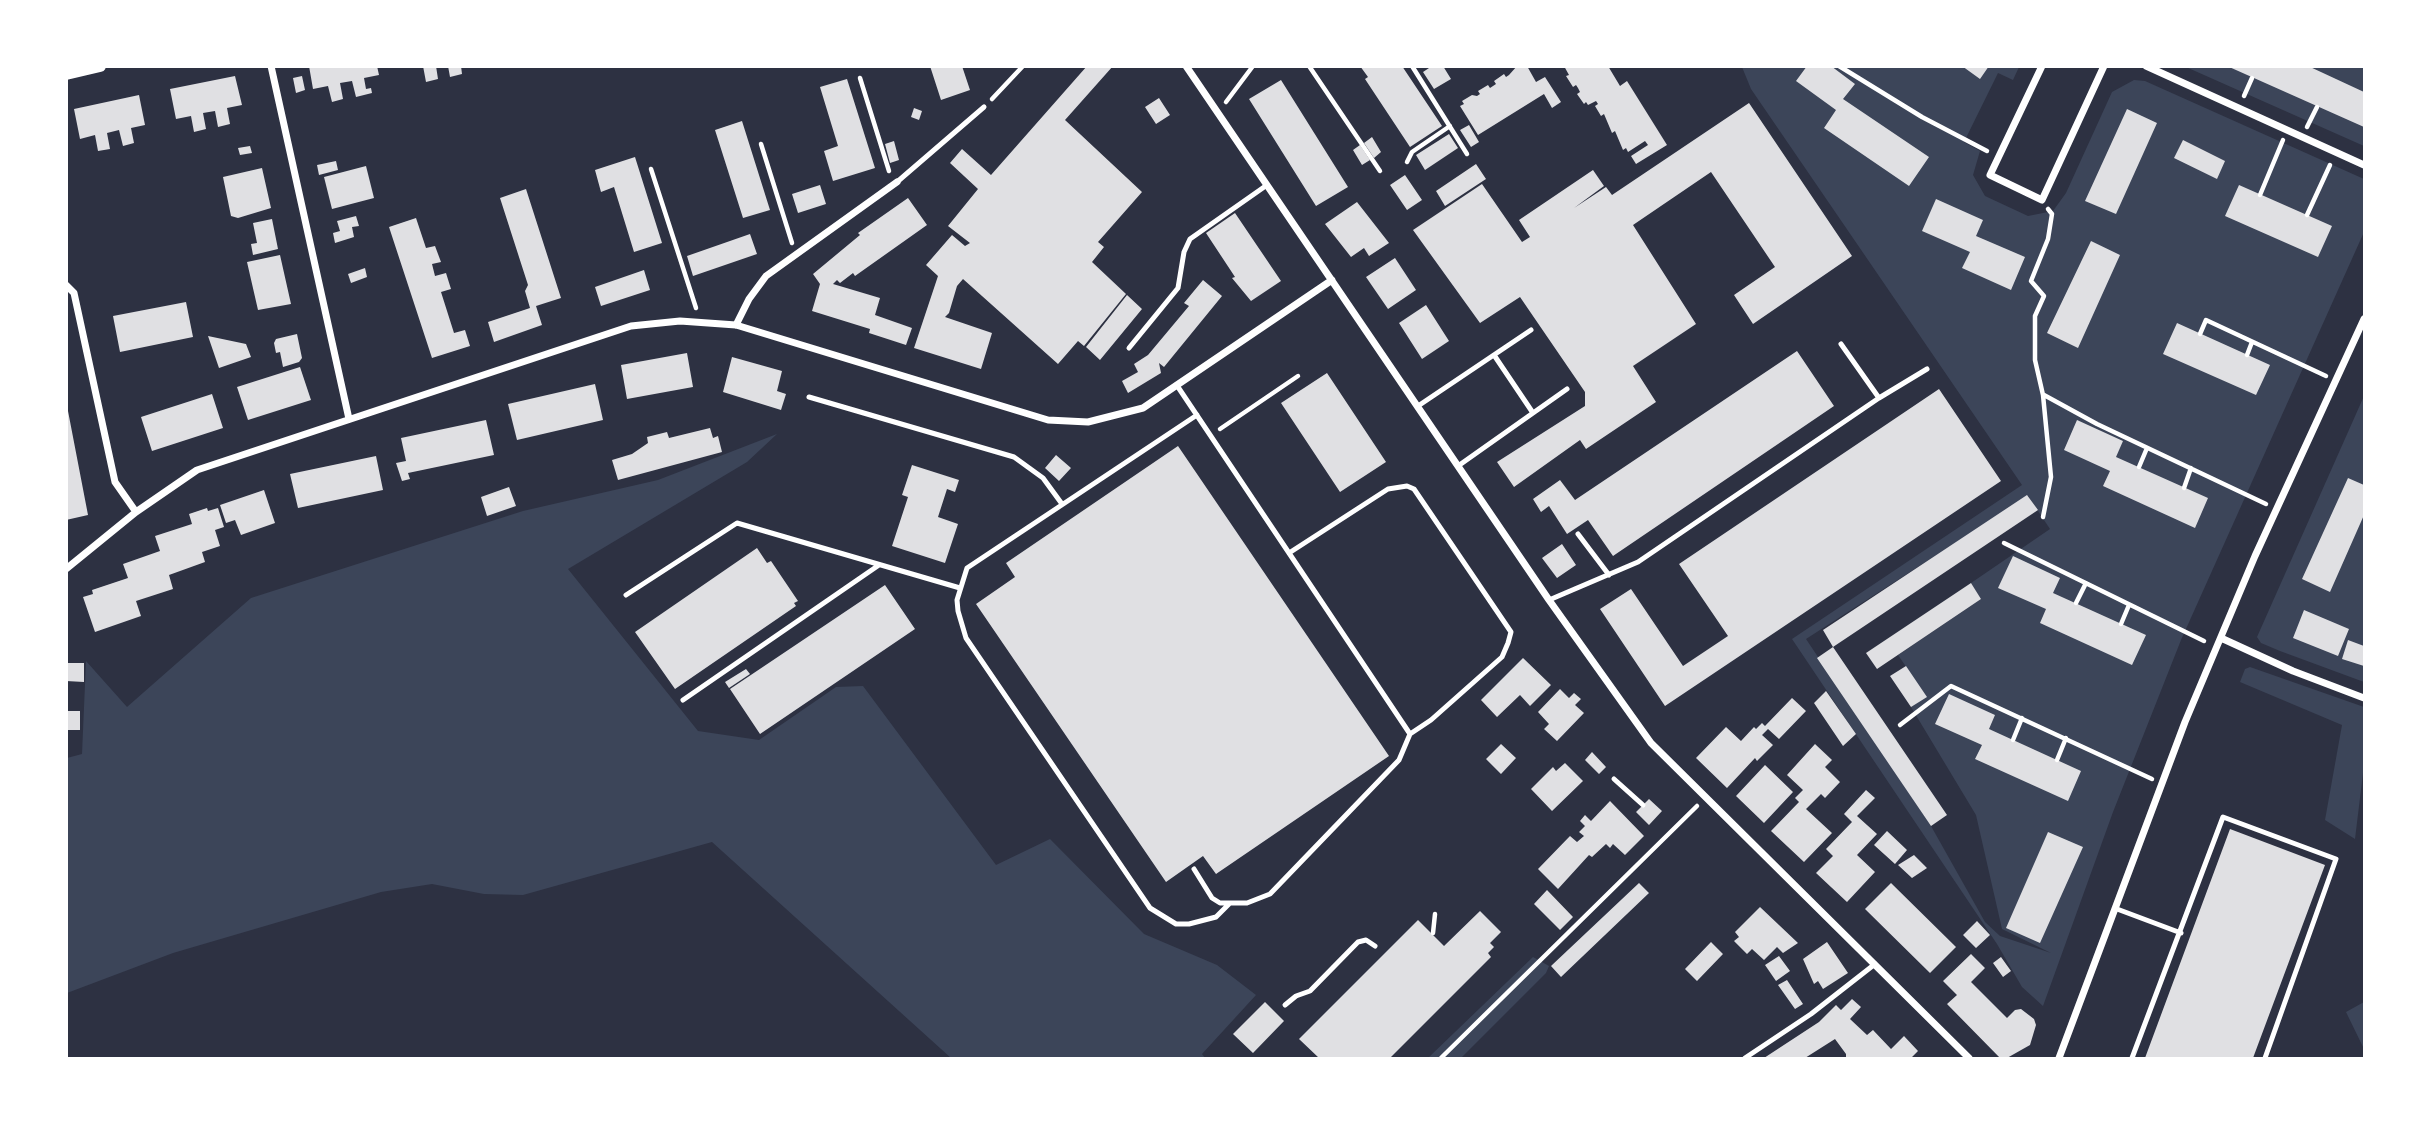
<!DOCTYPE html>
<html>
<head>
<meta charset="utf-8">
<style>
  body { margin:0 }
  #map { position:relative; width:2431px; height:1125px; overflow:hidden; background:#2d3142; font-family:Inter,sans-serif }
  canvas { display:block }
  .frame { position:absolute; inset:0; border:68px solid #fff; pointer-events:none }
</style>
</head>
<body>
<div id="map">
<canvas width="2431" height="1125"></canvas>
<div class="frame"></div>
</div>
<script>
const context = document.querySelector('canvas').getContext('2d');
context.lineJoin = 'round';
function fillPath(path, color) { context.fillStyle = color; context.fill(path, 'evenodd'); }
const poly = rows => new Path2D(rows.map(r => 'M' + r).join(''));
function stroke(path, color, width, dash) { context.strokeStyle = color; context.lineWidth = width; context.lineCap = dash ? 'butt' : 'round'; context.setLineDash(dash || []); context.stroke(path); }
fillPath(poly([
  [1742,67,2019,67,2013,80,1998,73,1964,142,1980,151,1973,175,1985,196,2028,216,2053,211,2066,193,2112,92,2134,80,2145,81,2364,179,2364,232,2181,640,2113,812,2043,1006,2022,987,1997,944,1792,639,2022,485,1751,89],
  [2028,496,2050,529,1971,583,1981,599,1898,655,1926,696,1911,707,1976,815,2002,929,2051,953,2000,936,1985,922,1931,826,1806,639],
  [2186,67,2364,67,2364,146],
  [2364,396,2364,682,2280,651,2261,643,2257,637],
  [777,434,747,462,568,569,698,731,759,740,836,687,863,686,996,865,1050,839,1144,934,1217,965,1256,995,1202,1054,1205,1058,951,1058,712,842,523,895,484,894,432,884,381,892,173,953,67,993,67,758,82,754,86,661,127,707,251,598,523,511,658,480],
  [2250,667,2364,707,2364,765,2355,839,2325,820,2342,725,2240,682,2245,669],
  [1533,957,1549,966,1546,973,1461,1058,1428,1058],
  [2364,1002,2364,1049,2346,1012]
]), '#3c4559');
fillPath(poly([
  [309,66,377,66,379,75,364,78,366,89,371,88,372,93,356,97,352,81,340,83,343,99,332,102,328,86,313,89],
  [423,66,436,66,438,79,426,82],
  [448,66,461,66,462,74,450,77],
  [930,66,962,66,970,90,941,100],
  [1087,66,1113,66,1065,120,1142,192,1098,242,1104,247,1092,262,1126,294,1084,346,1078,341,1058,364,963,279,957,286,949,313,945,317,992,333,981,369,914,348,938,276,926,265,952,235,965,246,970,243,948,226,978,189,950,163,962,149,991,175],
  [1360,66,1402,66,1442,126,1410,147,1365,79,1368,77],
  [1432,66,1443,66,1451,79,1434,89,1423,72],
  [1517,66,1527,66,1536,82,1545,77,1561,102,1552,108,1544,94,1478,135,1460,106,1464,104,1462,101,1472,95,1477,96,1480,94,1478,91,1488,85,1490,88,1496,84,1494,81,1504,74,1506,77,1509,75],
  [1564,66,1608,66,1620,86,1627,81,1667,145,1636,164,1631,156,1648,145,1645,141,1628,152,1626,148,1623,150,1615,131,1612,133,1604,114,1601,116,1595,106,1598,104,1596,101,1588,105,1586,102,1584,104,1577,94,1580,92,1578,88,1576,85,1573,87,1566,76,1569,75],
  [1807,66,1831,66,1855,84,1843,99,1929,157,1909,186,1824,128,1836,110,1796,81],
  [1962,66,1989,66,1980,79],
  [2227,66,2308,66,2364,92,2364,127],
  [235,76,242,105,227,108,230,124,218,127,215,111,203,113,206,129,194,132,191,116,176,119,170,89],
  [302,76,305,90,296,93,293,78],
  [847,79,875,168,833,181,824,151,838,146,820,87],
  [1281,80,1348,187,1316,206,1249,99],
  [139,95,145,125,131,128,134,143,123,146,119,130,107,133,110,149,98,151,95,135,80,139,74,109],
  [1159,98,1170,115,1156,124,1145,107],
  [1749,103,1852,256,1753,324,1734,295,1775,267,1711,172,1633,225,1696,324,1633,366,1656,402,1586,449,1580,440,1514,487,1497,462,1585,406,1585,392,1520,297,1480,323,1413,230,1482,184,1522,242,1530,237,1519,220,1593,170,1604,186,1574,208,1606,187,1612,195],
  [914,108,922,111,919,120,911,117],
  [2127,109,2157,123,2116,214,2085,201],
  [742,121,770,210,743,218,715,130],
  [1469,125,1479,142,1471,147,1460,130],
  [1449,134,1458,148,1425,170,1416,155],
  [1372,137,1381,152,1374,158,1364,143],
  [2183,140,2225,161,2217,179,2174,158],
  [894,141,899,160,890,163,885,144],
  [1360,145,1370,160,1362,165,1353,150],
  [250,146,252,153,240,155,238,148],
  [635,157,662,243,634,252,614,187,601,192,595,170],
  [336,161,338,170,319,175,317,165],
  [1476,164,1486,179,1445,206,1436,191],
  [366,166,374,198,332,209,324,177],
  [262,168,271,208,238,218,231,216,223,177],
  [1405,175,1422,200,1407,210,1390,185],
  [820,185,826,204,798,213,792,194],
  [2239,185,2332,226,2318,257,2225,216],
  [526,189,561,298,536,306,542,325,494,342,488,322,530,308,525,291,528,285,500,198],
  [908,198,927,225,855,276,853,273,840,283,837,280,833,284,880,298,875,315,912,328,906,345,869,333,870,329,812,311,820,284,813,274,860,235,858,233],
  [1936,199,1983,220,1976,236,2025,257,2011,290,1962,268,1970,252,1922,231],
  [1357,202,1389,243,1369,256,1364,248,1351,257,1325,224],
  [1235,213,1281,281,1251,301,1232,278,1235,277,1206,233],
  [356,216,359,226,352,227,354,237,335,243,333,233,340,231,337,221],
  [416,218,426,248,435,246,441,262,432,264,435,276,446,273,451,289,441,292,454,333,465,330,470,346,432,358,389,227],
  [272,219,278,249,253,255,251,244,257,243,253,223],
  [750,234,757,254,693,276,687,256],
  [2091,241,2120,255,2078,348,2047,333],
  [280,255,291,304,258,310,247,262],
  [1395,258,1416,290,1388,309,1366,277],
  [365,268,367,277,351,283,348,274],
  [644,270,650,290,601,306,595,287],
  [1203,280,1222,296,1164,367,1159,363,1161,373,1128,393,1122,381,1138,372,1134,364,1148,355,1189,306,1184,303],
  [1127,295,1142,309,1100,360,1086,347],
  [186,302,193,337,120,352,113,316],
  [1426,305,1449,341,1422,359,1399,323],
  [2177,323,2270,365,2256,395,2163,354],
  [297,334,302,358,299,362,283,367,280,352,276,353,274,343,276,339],
  [208,336,246,344,251,357,219,368],
  [1797,351,1834,406,1613,556,1588,520,1567,534,1549,506,1541,512,1533,499,1560,480,1575,500],
  [687,353,693,387,627,399,621,365],
  [732,357,782,371,777,391,786,394,781,410,723,392],
  [300,367,311,400,248,420,237,387],
  [1327,373,1386,462,1340,492,1281,403],
  [595,384,603,420,517,440,508,404],
  [1939,389,2001,481,1665,706,1600,609,1631,589,1683,666,1728,636,1679,564],
  [212,394,223,428,152,451,141,417],
  [68,411,88,515,66,520,66,411],
  [486,420,494,455,408,473,410,479,402,481,396,463,406,461,401,438],
  [2077,420,2123,441,2116,457,2208,498,2195,528,2103,486,2110,471,2064,450],
  [710,428,713,438,718,436,722,452,618,480,612,460,632,454,648,443,647,437,667,432,669,438],
  [1178,446,1389,756,1216,874,1203,856,1166,882,976,604,1015,577,1006,563],
  [1056,455,1071,468,1059,481,1045,468],
  [376,456,383,490,298,508,290,474],
  [912,465,959,480,955,492,947,489,938,517,958,524,945,563,892,546,908,497,902,495],
  [2348,478,2364,485,2364,515,2330,592,2302,579],
  [509,487,516,506,487,516,481,497],
  [264,490,275,523,241,535,235,520,226,523,220,505],
  [2027,495,2038,510,1833,647,1947,815,1931,826,1817,658,1833,647,1823,630],
  [207,508,208,511,218,508,224,527,215,530,220,546,202,552,205,562,169,575,173,589,136,601,141,616,95,632,83,597,93,594,92,590,128,578,123,564,160,551,155,536,192,524,189,514],
  [1562,544,1576,565,1557,578,1542,558],
  [757,548,767,563,771,561,798,601,794,603,796,606,675,689,635,632],
  [2013,556,2060,578,2053,593,2146,635,2132,665,2040,623,2046,609,1998,588],
  [1971,583,1981,599,1877,669,1866,653],
  [885,585,915,629,760,734,730,689],
  [2304,610,2349,629,2338,656,2293,638],
  [2348,640,2364,646,2364,666,2342,659],
  [1523,658,1551,685,1530,706,1520,695,1497,717,1481,700],
  [66,663,84,663,84,682,66,681],
  [1906,666,1927,697,1911,707,1890,676],
  [746,669,750,674,729,688,725,682],
  [1560,689,1569,698,1574,693,1581,699,1575,705,1584,713,1557,741,1544,729,1549,724,1538,712],
  [1826,691,1856,734,1843,746,1814,703],
  [1949,694,1995,715,1989,729,2081,771,2068,801,1975,759,1982,745,1935,724],
  [1792,698,1806,711,1779,739,1768,729,1762,735,1773,745,1757,761,1755,758,1727,788,1696,758,1726,727,1741,741,1754,727,1756,729,1762,723,1765,726],
  [66,711,80,711,80,730,66,730],
  [1501,744,1516,758,1501,774,1486,759],
  [1815,744,1832,760,1825,767,1840,782,1825,798,1821,794,1806,809,1832,833,1804,862,1771,831,1799,802,1795,798,1803,790,1787,775],
  [1592,752,1606,767,1599,774,1585,760],
  [1565,763,1583,781,1552,811,1531,789,1553,767,1556,771],
  [1765,765,1793,792,1764,823,1736,796],
  [1866,790,1875,798,1857,816,1877,834,1857,855,1875,872,1847,902,1816,873,1833,856,1826,849,1852,822,1844,814],
  [1649,799,1662,811,1649,825,1636,812],
  [1610,801,1644,836,1625,855,1613,844,1610,848,1606,844,1592,857,1589,855,1558,889,1538,869,1570,836,1577,842,1584,836,1579,832,1585,826,1580,821,1585,815,1591,821],
  [2230,829,2325,865,2253,1058,2145,1058],
  [1887,831,1907,850,1895,864,1874,845],
  [2048,832,2083,847,2040,943,2006,928],
  [1914,855,1927,868,1912,878,1898,865],
  [1639,883,1649,893,1561,977,1551,966],
  [1891,883,1956,947,1930,973,1865,909],
  [1547,890,1573,917,1560,930,1534,904],
  [1760,907,1798,943,1783,953,1777,947,1764,960,1752,949,1747,954,1734,941,1739,937,1735,932],
  [1480,911,1501,932,1490,943,1494,947,1488,953,1491,957,1390,1058,1319,1058,1299,1039,1418,920,1444,946],
  [1977,921,1990,935,1976,948,1963,935],
  [1711,942,1723,954,1697,981,1685,969],
  [1827,942,1848,973,1823,989,1818,981,1814,984,1803,959],
  [1971,954,1985,968,1971,982,2007,1018,2015,1010,2021,1009,2034,1019,2036,1025,2030,1045,2007,1058,2000,1058,1947,1004,1957,995,1943,981],
  [1779,956,1790,971,1776,981,1765,965],
  [2001,957,2011,971,2003,977,1993,963],
  [1787,980,1803,1004,1795,1009,1778,985],
  [1852,999,1861,1007,1850,1019,1867,1035,1873,1030,1891,1049,1904,1036,1918,1051,1911,1058,1846,1058,1846,1054,1835,1039,1805,1058,1764,1058,1819,1022,1836,1005,1841,1010],
  [1265,1002,1284,1021,1253,1053,1233,1034]
]), '#e0e0e3');
stroke(poly([
  [1309,66,1380,171],
  [1412,66,1467,154],
  [1839,66,1922,117,1987,151],
  [860,78,889,171],
  [2244,96,2252,78],
  [992,99,1023,66],
  [1226,102,1253,66],
  [2307,127,2317,107],
  [761,144,792,243],
  [1407,162,1412,152,1450,126],
  [651,169,696,308],
  [2260,195,2283,140],
  [2307,215,2330,165],
  [2200,334,2206,320,2326,376],
  [2247,355,2252,342],
  [2044,395,2097,424,2266,504],
  [1220,429,1298,376],
  [2139,467,2147,448],
  [2184,488,2191,468],
  [2043,517,2051,477,2043,395,2035,360,2035,316,2044,296,2031,281,2048,239,2052,214,2048,209],
  [2004,543,2204,641],
  [2076,603,2086,583],
  [2121,624,2129,605],
  [1900,725,1951,686,2152,779],
  [2013,740,2022,718],
  [2057,760,2066,738],
  [1433,933,1435,914],
  [1441,1058,1697,806]
]), '#fff', 4.5);
stroke(poly([
  [897,182,984,107],
  [1841,344,1879,398],
  [1129,348,1178,288,1184,252,1190,239,1267,185],
  [1494,355,1533,413],
  [1178,387,1410,734],
  [809,397,1014,457,1043,478,1062,504],
  [1418,406,1531,330],
  [1197,415,967,568,957,600,958,611,966,638,1150,908,1176,924,1189,924,1216,917,1229,904],
  [1458,466,1567,389],
  [1578,534,1609,575],
  [626,595,737,523,960,588],
  [1549,600,1638,562,1879,398,1927,369],
  [683,700,879,565],
  [1614,779,1643,805],
  [1194,869,1212,898,1220,903,1247,903,1270,894,1399,760,1410,734,1431,720,1502,657,1508,643,1511,632,1414,489,1407,486,1388,489,1289,553],
  [2117,909,2181,933],
  [1285,1005,1296,996,1310,991,1358,942,1366,940,1375,946],
  [1745,1058,1811,1014,1875,964],
  [2132,1058,2223,817,2336,859,2265,1058]
]), '#fff', 5);
stroke(poly([
  [271,66,349,419],
  [1186,66,1549,600,1651,743,1969,1058],
  [2042,66,1990,175,2042,200,2104,66],
  [2146,66,2364,165],
  [66,285,74,293,115,482,136,512],
  [736,325,749,299,766,276,897,182],
  [66,569,136,512,197,470,631,326,680,321,736,325,1048,420,1088,422,1143,408,1332,280],
  [2221,638,2293,671,2364,698],
  [2059,1058,2185,722,2255,556,2364,319]
]), '#fff', 7);
stroke(poly([
  [66,74,100,66]
]), '#fff', 12);
</script>
</body>
</html>
